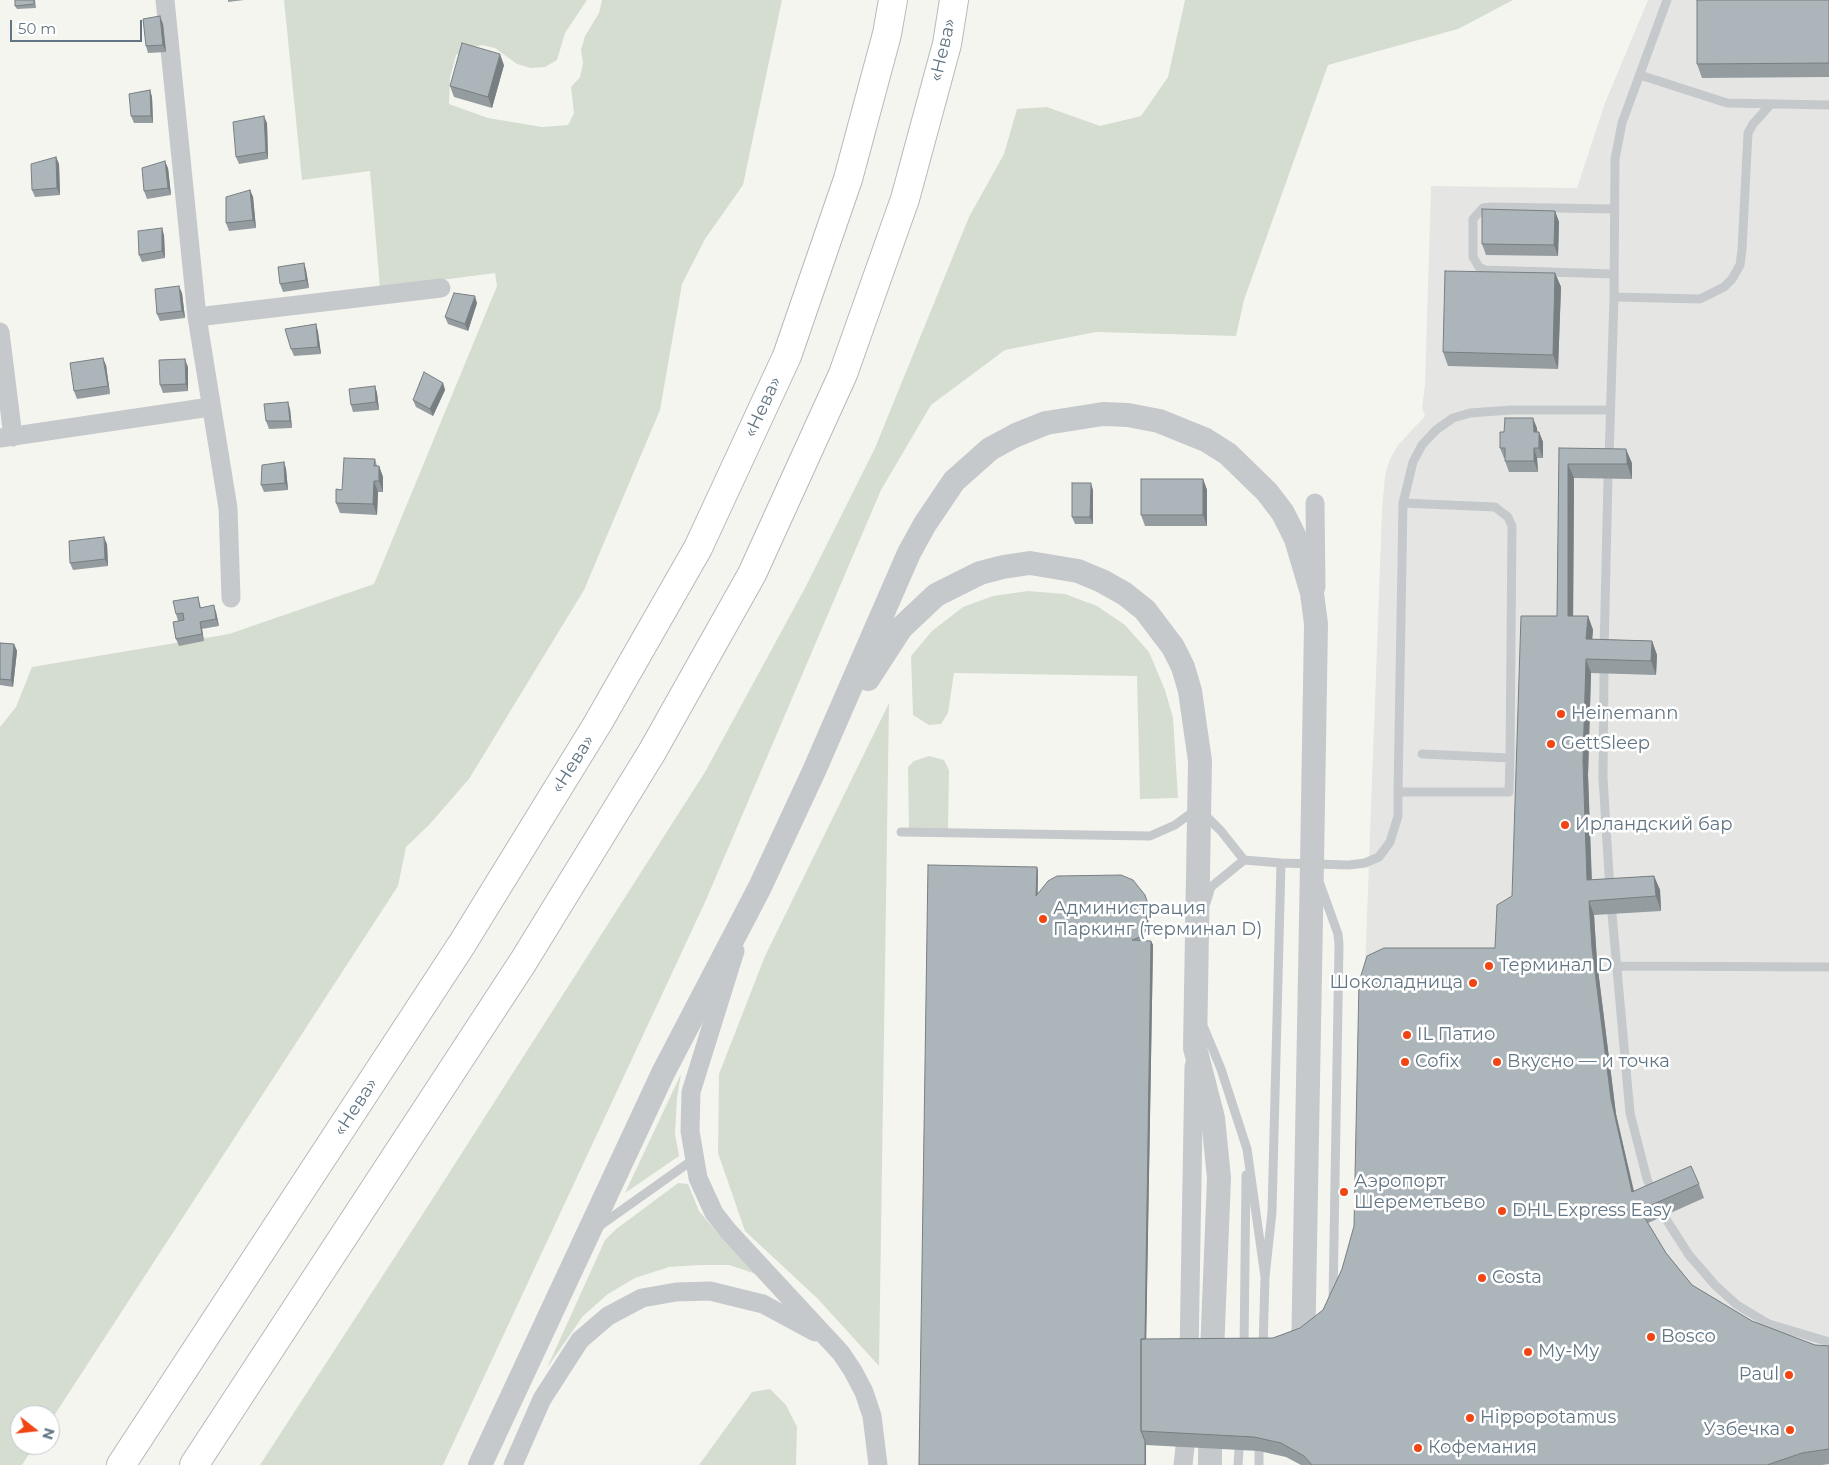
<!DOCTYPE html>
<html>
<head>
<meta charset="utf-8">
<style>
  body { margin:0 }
  #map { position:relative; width:1829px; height:1465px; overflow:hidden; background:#f5f5f0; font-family:Montserrat,sans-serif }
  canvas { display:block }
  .north { position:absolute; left:10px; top:1405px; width:50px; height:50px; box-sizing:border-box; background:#fff; border:1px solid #c0c8ce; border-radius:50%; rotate:106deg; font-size:14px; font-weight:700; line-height:20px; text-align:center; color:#617584 }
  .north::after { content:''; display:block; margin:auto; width:18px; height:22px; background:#f14514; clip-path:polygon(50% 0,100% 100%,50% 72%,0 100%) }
  .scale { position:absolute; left:10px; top:20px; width:132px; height:22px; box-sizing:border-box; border:2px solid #617584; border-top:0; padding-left:6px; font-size:15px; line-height:18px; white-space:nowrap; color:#617584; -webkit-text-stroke:4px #fff; paint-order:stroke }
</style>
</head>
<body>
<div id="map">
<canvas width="1829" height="1465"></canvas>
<div class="north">N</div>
<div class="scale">50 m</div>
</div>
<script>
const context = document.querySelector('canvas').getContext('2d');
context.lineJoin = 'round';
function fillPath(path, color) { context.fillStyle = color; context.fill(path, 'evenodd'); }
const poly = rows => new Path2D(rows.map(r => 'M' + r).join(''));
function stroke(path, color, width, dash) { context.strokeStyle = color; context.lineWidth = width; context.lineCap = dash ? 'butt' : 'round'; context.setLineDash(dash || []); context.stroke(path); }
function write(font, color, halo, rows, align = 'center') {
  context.font = font + ' Montserrat,sans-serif'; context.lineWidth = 5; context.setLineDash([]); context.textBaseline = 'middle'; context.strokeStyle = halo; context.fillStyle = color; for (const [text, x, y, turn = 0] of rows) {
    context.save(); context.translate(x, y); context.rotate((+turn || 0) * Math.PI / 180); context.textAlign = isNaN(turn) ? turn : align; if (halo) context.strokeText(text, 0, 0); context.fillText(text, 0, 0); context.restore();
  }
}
fillPath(poly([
  [1648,0,1829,0,1829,1465,1356,1465,1364,996,1382,511,1385,475,1390,459,1398,445,1425,416,1422,408,1425,385,1431,186,1577,188,1605,103]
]), '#e5e6e4');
fillPath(poly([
  [284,0,587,0,565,33,557,60,545,67,531,68,517,64,495,48,482,45,469,48,456,55,450,78,449,104,488,118,542,127,568,125,574,113,571,87,580,77,583,63,581,50,585,36,599,13,602,0,782,0,743,185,705,239,682,284,660,410,584,590,469,779,429,825,406,847,398,886,50,1422,50,1415,20,1415,20,1445,35,1445,22,1465,0,1465,0,727,16,707,32,667,229,634,374,584,497,286,495,273,380,288,370,171,302,180],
  [1185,0,1513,0,1458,29,1328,65,1244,300,1236,336,1096,332,1005,350,931,405,881,490,706,900,443,1465,260,1465,435,1195,705,772,805,588,875,448,969,217,1004,154,1017,109,1047,107,1100,126,1141,116,1168,77],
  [1028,591,1065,594,1097,606,1125,625,1149,652,1165,690,1173,718,1178,798,1140,799,1137,676,954,673,948,713,941,724,929,725,913,715,911,656,932,631,963,607,993,596],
  [889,703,879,1366,818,1299,745,1231,718,1153,719,1074,765,956],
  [929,756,944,760,949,770,948,829,909,829,908,767,914,761],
  [681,1074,677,1098,675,1134,679,1156,625,1193],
  [678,1183,688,1184,699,1211,725,1242,756,1274,729,1265,700,1265,669,1267,635,1278,608,1294,583,1316,547,1368,605,1240,615,1230],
  [770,1389,786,1405,797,1427,796,1465,699,1465,752,1392]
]), '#d5ddd1');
const motorway = poly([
  [121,1465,462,944,598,723,698,548,787,356,848,179,887,34,893,0],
  [194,1465,523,962,652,752,752,574,843,374,905,199,947,44,954,0]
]);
stroke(motorway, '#b5b9bc', 30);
stroke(poly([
  [1640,75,1727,103,1829,105],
  [1614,274,1485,270,1479,267,1473,257,1473,219,1483,208,1491,207,1615,209],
  [1614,297,1700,299,1724,287,1732,279,1740,265,1742,250,1748,133,1753,124,1771,104],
  [1609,459,1614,297,1615,159,1622,123,1667,0],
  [1403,503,1413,462,1422,445,1436,430,1453,418,1470,413,1511,410,1610,410],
  [1604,651,1608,478],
  [1604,673,1603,778,1610,890],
  [1398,792,1403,503,1495,507,1508,517,1512,526,1510,758],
  [901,832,1150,836,1175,825,1198,808,1221,831,1244,860,1211,887,1206,903],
  [1244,860,1281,863,1349,865,1365,863,1379,857,1390,842,1398,816,1398,792,1509,792,1510,758,1422,754],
  [1612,914,1630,1113,1647,1179,1654,1195],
  [1615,966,1829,967],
  [1204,1028,1221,1069,1247,1149,1265,1277,1263,1349],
  [1664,1216,1689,1255,1715,1285,1737,1305,1769,1324,1829,1342],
  [598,1227,694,1159],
  [1265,1277,1272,1212,1281,863],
  [1244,1349,1246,1175],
  [1238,1465,1239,1450],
  [1259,1465,1259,1451]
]), '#c6c9cc', 9);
stroke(poly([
  [165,0,197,317,228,508,231,598],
  [197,317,441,288],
  [0,332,13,437],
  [0,438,210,407],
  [1315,503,1316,587],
  [735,951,691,1092,690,1131,698,1178,714,1213,728,1231,841,1353,853,1371,864,1392,872,1416,878,1465],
  [1189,1353,1194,1066],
  [513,1465,542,1399,580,1340,608,1316,642,1298,676,1292,710,1291,763,1304,815,1332],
  [1183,1465,1185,1447]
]), '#c6c9cc', 19);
stroke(poly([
  [868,679,901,628,936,595,980,573,1003,567,1030,563,1078,571,1102,581,1125,594,1145,610,1173,647,1183,667,1190,691,1200,761,1195,1048,1213,1118,1219,1178,1212,1353],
  [480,1465,663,1073,760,887,814,771,909,553,925,524,954,481,990,449,1016,435,1046,423,1103,414,1128,415,1159,421,1206,440,1228,454,1267,492,1283,513,1296,539,1312,593,1316,624,1312,863],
  [1210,1465,1210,1448]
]), '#c6c9cc', 24);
stroke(motorway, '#fff', 28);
stroke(poly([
  [1320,884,1338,934,1339,945,1333,1300]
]), '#c6c9cc', 9);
stroke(poly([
  [1303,1356,1312,863]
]), '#c6c9cc', 24);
fillPath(poly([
  [15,0,35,0,36,8,17,9,15,6],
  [228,0,244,0,228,2],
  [1829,0,1829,77,1702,78,1697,64],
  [163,24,166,52,148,53,146,46],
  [504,65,492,108,454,97,450,86],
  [150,90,152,97,153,123,134,123,131,116],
  [267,123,268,159,239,164,236,157],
  [56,157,59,164,60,195,35,197,32,190],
  [168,168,171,195,147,199,144,191],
  [250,190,253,197,256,228,229,231,226,223],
  [1555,211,1559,222,1558,256,1486,255,1482,244],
  [164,235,165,258,142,262,139,255],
  [304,263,306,270,309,288,283,292,280,284],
  [1555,273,1561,287,1558,369,1448,366,1443,352],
  [182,293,185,318,160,321,157,314],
  [477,303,468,331,448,324,445,317],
  [316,324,318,332,321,354,294,356,291,349],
  [106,365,110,394,77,399,74,391],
  [188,367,188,391,163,393,160,385],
  [443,383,445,390,433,416,416,407,413,400],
  [375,386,377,393,379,410,353,412,351,405],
  [290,409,292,428,269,429,266,421],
  [1537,428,1537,432,1539,432,1543,442,1543,458,1537,458,1538,472,1509,472,1505,461,1505,458,1504,458,1500,448],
  [1559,448,1632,463,1632,479,1574,478,1573,616,1588,616,1593,630,1592,639,1652,641,1657,655,1656,675,1591,673,1588,775,1592,880,1654,876,1660,890,1661,911,1594,915,1597,962,1616,1114,1634,1191,1699,1184,1704,1198,1648,1223,1666,1253,1692,1285,1752,1321,1815,1345,1829,1346,1829,1464,1822,1465,1301,1465,1286,1457,1259,1451,1146,1445,919,1465,1038,870,1038,894,1149,907,1148,927,1140,941,1151,941,1153,945,1146,1339,1273,1338,1300,1328,1323,1310,1495,948,1512,896,1557,616],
  [375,459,377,466,379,466,383,477,383,492,378,492,377,515,340,513,336,503,342,490],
  [284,462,286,469,288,490,264,492,261,485],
  [1203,479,1207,490,1207,526,1145,526,1141,515],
  [1093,490,1093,524,1075,524,1072,517],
  [107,544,108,566,73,570,70,563],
  [198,597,201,608,216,612,219,626,202,629,204,641,179,646,176,639,178,621,176,614],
  [0,643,14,644,17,651,13,687,0,685]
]), '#949c9f');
fillPath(poly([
  [160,16,163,24,166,52,163,45],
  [500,54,504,65,492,108,488,97],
  [150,90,152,97,153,123,151,116],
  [264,116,267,123,268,159,266,152],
  [56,157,59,164,60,195,57,188],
  [165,161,168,168,171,195,168,188],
  [250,190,253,197,256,228,253,220],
  [1555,211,1559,222,1558,256,1554,245],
  [162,228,164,235,165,258,162,251],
  [304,263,306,270,309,288,306,280],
  [1555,273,1561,287,1558,369,1553,355],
  [179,286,182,293,185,318,182,311],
  [475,296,477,303,468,331,465,324],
  [316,324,318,332,321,354,318,347],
  [103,358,106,365,110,394,108,386],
  [185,359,188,367,188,391,186,384],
  [443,383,445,390,433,416,430,409],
  [375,386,377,393,379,410,376,402],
  [288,402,290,409,292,428,290,421],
  [1533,418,1537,428,1538,443,1534,432],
  [1539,432,1543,442,1543,458,1539,448],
  [1534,448,1537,458,1538,472,1534,461],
  [1626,449,1632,463,1632,479,1627,464],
  [284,462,286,469,288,490,285,483],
  [1568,464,1574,478,1573,630,1568,616],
  [379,466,383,477,383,492,379,481],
  [1203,479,1207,490,1207,526,1203,515],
  [374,481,378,492,377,515,373,504],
  [1091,483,1093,490,1093,524,1090,517],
  [104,537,107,544,108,566,105,559],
  [214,605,216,612,219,626,216,619],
  [1588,616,1593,630,1591,653,1586,639],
  [200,622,202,629,204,641,202,634],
  [1652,641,1657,655,1656,675,1651,661],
  [14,644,17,651,13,687,11,680],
  [1586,659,1591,673,1588,775,1592,894,1587,880,1583,761],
  [1037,867,1038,870,1037,899,1036,896],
  [1654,876,1660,890,1661,911,1656,896],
  [1145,895,1149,907,1148,927,1141,940,1140,937],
  [1589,901,1594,915,1597,962,1616,1114,1637,1206,1632,1192,1611,1099,1592,948],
  [1151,941,1153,945,1146,1353,1144,1349],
  [1145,1441,1146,1445,1146,1465,1145,1465]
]), '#787f82');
const building = poly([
  [15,0,34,0,34,4,15,6,15,0],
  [1697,0,1829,0,1829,63,1697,64,1697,0],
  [160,16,163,45,146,46,143,19,160,16],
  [462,43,500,54,488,97,450,86,462,43],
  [150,90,151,116,131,116,129,94,150,90],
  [264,116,266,152,236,157,233,122,264,116],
  [56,157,57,188,32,190,31,164,56,157],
  [165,161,168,188,144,191,142,168,165,161],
  [250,190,253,220,226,223,226,197,250,190],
  [1482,209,1555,211,1554,245,1482,244,1482,209],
  [162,228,162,251,139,255,138,231,162,228],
  [304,263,306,280,280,284,278,267,304,263],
  [1445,271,1555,273,1553,355,1443,352,1445,271],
  [179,286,182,311,157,314,155,289,179,286],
  [454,293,475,296,465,324,445,317,454,293],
  [316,324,318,347,291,349,285,329,316,324],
  [103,358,108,386,74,391,70,363,103,358],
  [185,359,186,384,160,385,159,360,185,359],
  [424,372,443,383,430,409,413,400,424,372],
  [375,386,376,402,351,405,349,389,375,386],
  [288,402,290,421,266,421,264,404,288,402],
  [1505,418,1533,418,1534,432,1539,432,1539,448,1534,448,1534,461,1505,461,1505,448,1500,448,1500,432,1504,432,1505,418],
  [1559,448,1626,449,1627,459,1627,464,1568,464,1568,616,1588,616,1586,639,1652,641,1651,661,1586,659,1583,761,1587,880,1654,876,1656,896,1589,901,1592,948,1611,1099,1632,1192,1691,1166,1699,1184,1640,1210,1666,1253,1692,1285,1752,1321,1815,1345,1829,1346,1829,1449,1802,1453,1767,1465,1312,1465,1304,1456,1281,1443,1254,1437,1141,1431,1141,1339,1273,1338,1300,1328,1323,1310,1342,1269,1354,1226,1359,982,1367,956,1384,948,1495,948,1497,905,1512,896,1521,616,1557,616,1559,448],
  [344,458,375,459,374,466,379,466,379,481,374,481,373,504,336,503,336,489,342,490,344,458],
  [284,462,285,483,261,485,262,465,284,462],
  [1141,479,1203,479,1203,515,1141,515,1141,479],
  [1072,483,1091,483,1090,517,1072,517,1072,483],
  [104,537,105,559,70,563,69,541,104,537],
  [198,597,200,608,214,605,216,619,200,622,202,634,176,639,173,622,184,620,183,613,176,614,173,601,198,597],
  [0,643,14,644,11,680,0,679,0,643],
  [928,865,1037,867,1036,896,1048,881,1057,876,1121,875,1133,880,1145,895,1148,904,1146,923,1140,937,1132,940,1151,941,1145,1339,1141,1339,1141,1431,1145,1441,1145,1465,919,1465,928,865]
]);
fillPath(building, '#acb5b9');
stroke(building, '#787f82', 1);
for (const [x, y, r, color] of [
  [1561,714,5,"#f14514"],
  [1551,744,5,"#f14514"],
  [1565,825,5,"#f14514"],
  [1043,919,5,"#f14514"],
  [1489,966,5,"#f14514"],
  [1473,983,5,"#f14514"],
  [1407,1035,5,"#f14514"],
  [1405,1062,5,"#f14514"],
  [1497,1062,5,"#f14514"],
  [1344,1192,5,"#f14514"],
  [1502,1211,5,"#f14514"],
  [1482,1278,5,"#f14514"],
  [1651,1337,5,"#f14514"],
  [1528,1352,5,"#f14514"],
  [1789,1375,5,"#f14514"],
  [1470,1418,5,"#f14514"],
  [1790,1430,5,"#f14514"],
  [1418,1448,5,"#f14514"]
]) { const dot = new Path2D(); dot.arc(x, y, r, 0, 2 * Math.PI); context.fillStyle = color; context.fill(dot); stroke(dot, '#fff', 2); }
write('18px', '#617584', '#fff', [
  ["«Нева»",943,50,-77],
  ["«Нева»",763,407,-65],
  ["«Нева»",573,764,-58],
  ["«Нева»",356,1107,-57]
]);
write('18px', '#617584', '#fff', [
  ["Heinemann",1571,714],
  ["GettSleep",1561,744],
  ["Ирландский бар",1575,825],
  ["Администрация",1053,909],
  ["Паркинг (терминал D)",1053,930],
  ["Терминал D",1499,966],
  ["Шоколадница",1463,983,"right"],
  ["IL Патио",1417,1035],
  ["Cofix",1415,1062],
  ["Вкусно — и точка",1507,1062],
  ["Аэропорт",1354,1182],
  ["Шереметьево",1354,1203],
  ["DHL Express Easy",1512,1211],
  ["Costa",1492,1278],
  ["Bosco",1661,1337],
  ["Му-Му",1538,1352],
  ["Paul",1779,1375,"right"],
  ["Hippopotamus",1480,1418],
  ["Узбечка",1780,1430,"right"],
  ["Кофемания",1428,1448]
], 'left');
</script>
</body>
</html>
